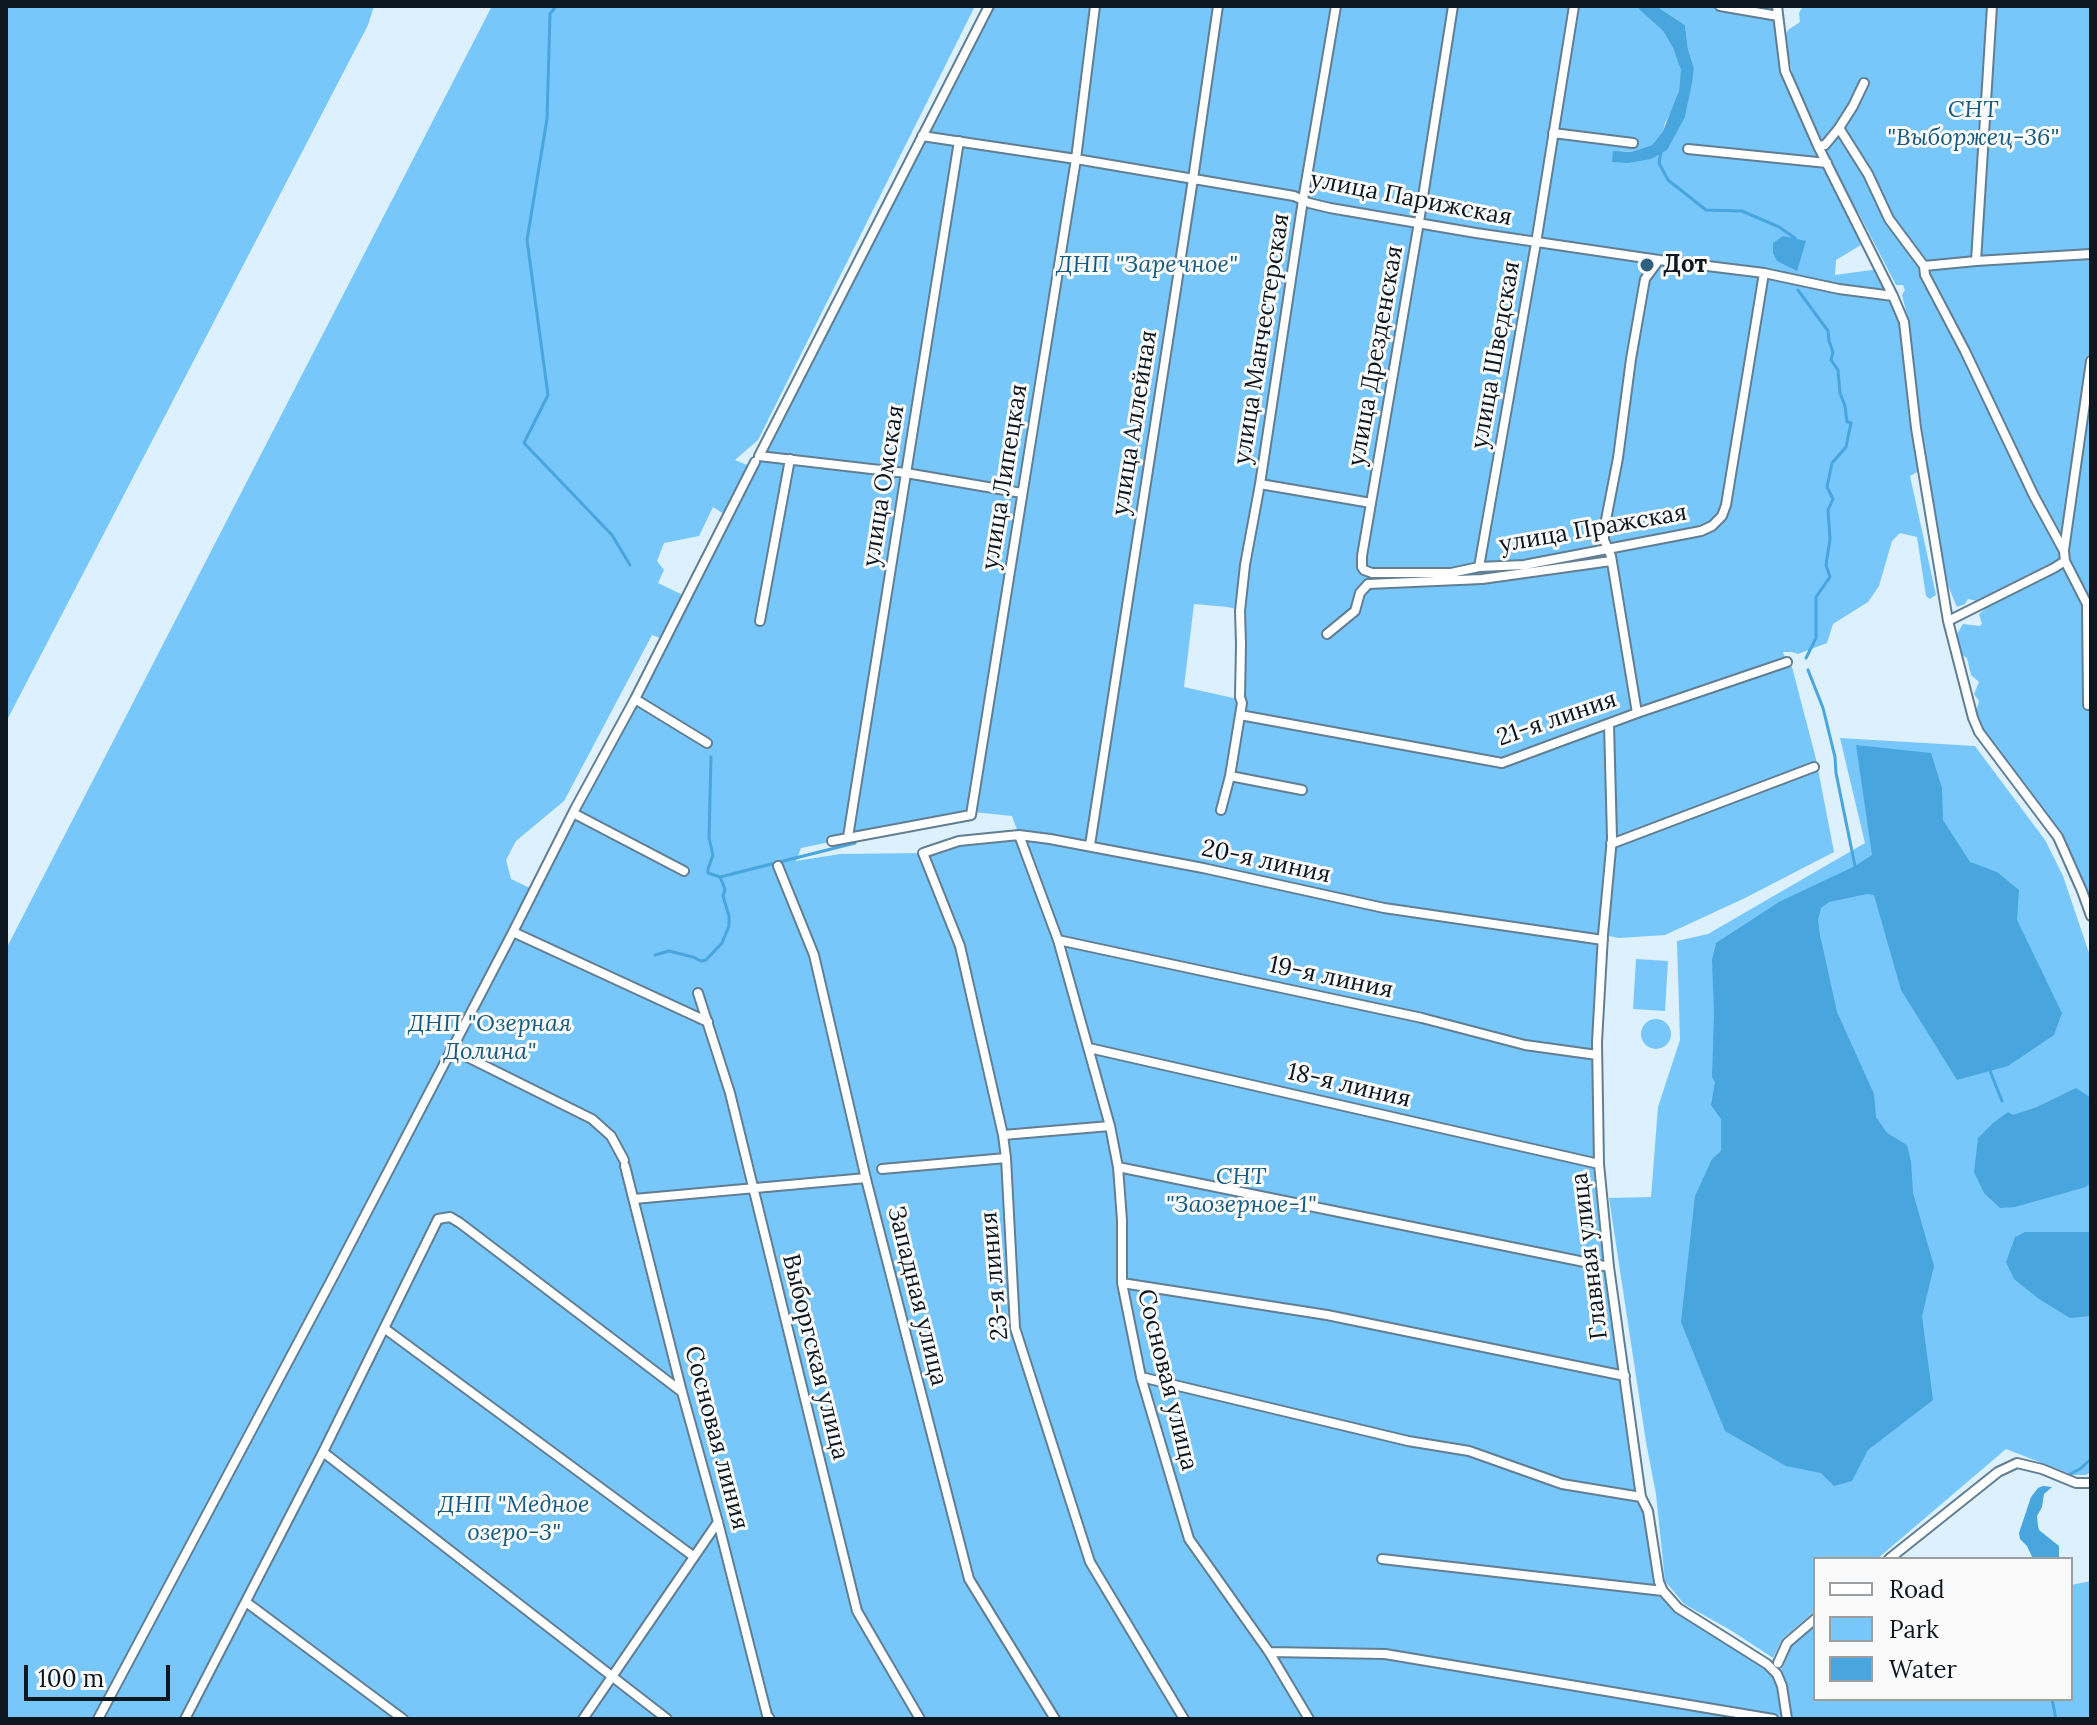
<!DOCTYPE html>
<html>
<head>
<meta charset="utf-8">
<style>
  body { margin:0 }
  #map { position:relative; width:2097px; height:1725px; overflow:hidden; background:#ddf0fd; font-family:Lora,serif }
  canvas { display:block }
  .frame { position:absolute; inset:0; border:8px solid #0c171f; pointer-events:none }
  .legend { position:absolute; left:1813px; top:1557px; width:260px; height:144px; box-sizing:border-box; background:#fafafa; border:2px solid #9b9fa2; margin:0; padding:10px 14px; list-style:none; font-size:24px; color:#0c171f }
  .legend li { display:flex; align-items:center; gap:16px; height:40px }
  .legend b { width:40px; border:2px solid #9b9fa2 }
  .scale { position:absolute; left:24px; top:1665px; width:146px; height:36px; box-sizing:border-box; border:4px solid #0c171f; border-top:0; padding-left:10px; font-size:24px; line-height:28px; white-space:nowrap; color:#0c171f; -webkit-text-stroke:6px #fafafa; paint-order:stroke }
</style>
</head>
<body>
<div id="map">
<canvas width="2097" height="1725"></canvas>
<div class="frame"></div>
<ul class="legend">
<li><b style="height:10px;background:#fff"></b>Road</li>
<li><b style="height:22px;background:#77c7fb"></b>Park</li>
<li><b style="height:22px;background:#49a5dd"></b>Water</li>
</ul>
<div class="scale">100 m</div>
</div>
<script>
const context = document.querySelector('canvas').getContext('2d');
context.lineJoin = 'round';
function fillPath(path, color) { context.fillStyle = color; context.fill(path, 'evenodd'); }
const poly = rows => new Path2D(rows.map(r => 'M' + r).join(''));
function stroke(path, color, width, dash) { context.strokeStyle = color; context.lineWidth = width; context.lineCap = dash ? 'butt' : 'round'; context.setLineDash(dash || []); context.stroke(path); }
function write(font, color, halo, rows, align = 'center') {
  context.font = font + ' Lora,serif'; context.lineWidth = 6; context.setLineDash([]); context.textBaseline = 'middle'; context.strokeStyle = halo; context.fillStyle = color; for (const [text, x, y, turn = 0] of rows) {
    context.save(); context.translate(x, y); context.rotate((+turn || 0) * Math.PI / 180); context.textAlign = isNaN(turn) ? turn : align; if (halo) context.strokeText(text, 0, 0); context.fillText(text, 0, 0); context.restore();
  }
}
fillPath(poly([
  [6,6,374,6,368,25,6,722],
  [492,6,975,6,758,440,735,460,752,467,989,6,1639,6,1640,9,1663,31,1673,48,1682,70,1679,91,1674,107,1665,123,1663,131,1652,145,1631,152,1618,150,1651,159,1685,117,1694,68,1688,49,1685,25,1656,6,1776,6,1785,71,1828,160,1809,119,1794,80,1784,39,1788,30,1800,22,1799,13,1803,6,2091,6,2091,916,2058,837,1981,730,1976,712,1979,701,1974,694,1979,682,1971,675,1967,658,1960,654,1957,634,1963,624,1980,626,1982,624,1979,614,1991,604,1968,599,1965,604,1957,607,1949,588,1941,560,1928,476,1908,319,1902,295,1905,290,1903,285,1896,285,1858,212,1853,213,1866,242,1836,260,1835,275,1879,269,1904,322,1923,469,1910,476,1936,595,1930,599,1926,596,1917,537,1900,533,1892,541,1879,586,1868,602,1833,624,1827,643,1798,654,1792,652,1783,652,1787,662,1792,667,1816,759,1834,852,1745,898,1665,935,1619,938,1603,935,1597,1055,1599,1164,1625,1376,1659,1582,1678,1609,1777,1674,1784,1665,1791,1646,1815,1624,1815,1699,2071,1699,2071,1585,2091,1581,2091,1719,6,1719,6,949],
  [713,507,727,516,687,597,658,583,664,570,657,561,664,543,699,536],
  [1194,604,1228,607,1243,611,1242,700,1184,687],
  [652,635,665,640,534,890,511,879,506,860,516,841,564,801],
  [973,812,1012,816,1019,835,959,841,923,853,840,854,796,861,801,848],
  [1840,738,1975,746,2045,840,2063,876,2091,959,2091,1472,2086,1475,2073,1475,2006,1449,1877,1559,1815,1559,1815,1611,1782,1639,1773,1658,1732,1631,1684,1604,1665,1581,1656,1494,1646,1442,1609,1198,1651,1197,1658,1107,1680,1040,1677,941,1708,934,1865,843],
  [1636,959,1668,961,1665,1011,1633,1009],
  '1641 1034a15 15 0 1 1 30 0a15 15 0 1 1-30 0Z'
]), '#77c7fb');
fillPath(poly([
  [1639,6,1656,6,1685,25,1688,49,1694,68,1692,83,1685,117,1667,150,1651,159,1628,163,1612,162,1613,151,1631,152,1652,145,1663,131,1679,91,1681,70,1673,48,1663,31,1639,9],
  [1783,236,1806,241,1797,271,1777,261,1773,253,1773,243],
  [1856,745,1931,753,1942,788,1943,820,1970,862,1997,872,2019,890,2017,920,2062,1013,2054,1035,2008,1066,1957,1080,1901,990,1874,895,1867,894,1829,902,1821,908,1818,920,1820,935,1837,1012,1874,1094,1876,1117,1887,1133,1907,1145,1911,1161,1913,1193,1934,1266,1922,1316,1933,1400,1868,1450,1852,1481,1834,1486,1821,1473,1786,1466,1725,1431,1681,1322,1695,1196,1712,1159,1721,1151,1721,1119,1711,1105,1715,1082,1712,1077,1714,1013,1712,960,1716,943,1779,902,1855,866,1872,855],
  [2076,1088,2091,1098,2091,1182,2086,1187,2015,1207,2000,1208,1984,1193,1974,1172,1978,1138,1993,1123,2008,1112,2013,1115,2037,1107],
  [2025,1232,2091,1232,2091,1316,2070,1318,2039,1299,2014,1279,2006,1262,2015,1237],
  [2043,1486,2052,1487,2044,1494,2042,1507,2037,1516,2038,1526,2039,1530,2059,1546,2059,1559,2033,1559,2027,1546,2020,1539,2019,1533,2031,1497,2038,1488]
]), '#49a5dd');
stroke(poly([
  [556,6,550,14,547,119,527,240,548,395,524,443,612,535,630,565],
  [1661,152,1659,163,1668,180,1706,210,1742,211,1779,227,1795,238,1794,240],
  [1798,290,1828,331,1829,341,1833,352,1831,360,1838,370,1840,393,1845,406,1847,422,1851,423,1846,447,1832,463,1827,487,1833,499,1828,510,1830,539,1826,565,1830,577,1816,597,1816,638,1806,658],
  [1808,670,1823,708,1835,757,1836,773,1855,866],
  [720,877,855,843],
  [655,955,669,951,693,957,701,961,706,960,722,943,729,926,729,916,723,896,725,889,720,877,708,873,708,869,713,855,709,838,711,757],
  [1990,1071,2002,1101],
  [2070,1474,2080,1469,2091,1459],
  [2052,1699,2056,1719]
]), '#49a5dd', 3);
const minor = poly([
  [989,6,759,456,906,473,1022,493],
  [1453,6,1419,222,1362,556,1362,567,1364,570,1372,573,1451,573,1479,567,1524,565,1701,531,1712,526,1722,516,1726,505,1764,273],
  [1720,6,1778,16],
  [1777,6,1785,71,1818,146,1893,296,1904,322,1916,428,1948,621,1973,718,1979,732,2058,837,2082,891,2091,916],
  [1864,83,1853,106,1839,128,1868,174,1889,219,1924,266,1925,275,1965,351,2034,496,2064,551,2065,561,2087,604,2088,705],
  [1553,133,1633,143],
  [922,136,1076,159,1294,196,1309,203,1330,208,1476,233,1659,260,1764,273,1839,289,1893,296],
  [1818,146,1825,145,1839,128],
  [1688,149,1827,163],
  [1976,261,1992,6],
  [1924,266,1976,261,2091,254],
  [1260,484,1371,503],
  [2064,550,2091,361],
  [1479,567,1536,243,1574,6],
  [760,621,790,459],
  [1948,621,2054,568,2065,561],
  [1327,634,1355,611,1360,593,1368,584,1482,579,1611,561],
  [635,699,707,743],
  [1637,713,1611,556,1604,540,1604,530,1618,458,1631,359,1645,279,1659,260],
  [1240,715,1502,763,1637,713,1787,662],
  [1609,724,1612,838,1603,935,1597,1042,1599,1164,1609,1267,1641,1497,1648,1511,1659,1582,1663,1591,1678,1608,1767,1664,1777,1674,1782,1686,1787,1719],
  [1230,776,1302,790],
  [1221,810,1230,776,1242,703,1240,697,1241,644,1240,611,1245,565,1260,484,1303,200,1336,6],
  [573,813,684,871],
  [1019,835,1058,940,1110,1126,1118,1167,1122,1220,1122,1283,1141,1377,1189,1539,1269,1652,1309,1719],
  [848,837,959,141],
  [832,841,971,815,1076,159,1095,6],
  [1611,844,1814,767],
  [1090,845,1193,179,1218,6],
  [778,866,814,955,866,1179,969,1579,1055,1719],
  [513,932,708,1022],
  [1058,940,1422,1018,1525,1045,1597,1055],
  [698,993,730,1093,857,1611,920,1719],
  [1089,1048,1599,1164],
  [451,1049,592,1119,611,1136,624,1160],
  [1003,1135,1110,1126],
  [625,1166,682,1392,718,1522,767,1715,770,1719],
  [1118,1167,1609,1267],
  [882,1169,1006,1158],
  [634,1199,866,1178],
  [1122,1283,1327,1315,1625,1376],
  [384,1328,693,1556],
  [1141,1377,1408,1441,1469,1451,1562,1484,1641,1497],
  [323,1452,667,1719],
  [1382,1559,1663,1591],
  [1889,1559,1998,1472,2017,1463,2042,1469,2076,1483,2091,1483],
  [246,1602,403,1719],
  [1269,1652,1385,1654,1773,1719],
  [1778,1663,1787,1643,1815,1619],
  [98,1719,333,1277,513,932,575,809,635,699,755,462],
  [185,1719,323,1452,438,1219,450,1217,460,1223,682,1392],
  [583,1719,718,1522],
  [1184,1719,1090,1562,1015,1328,1006,1158,1003,1135,960,946,923,853,959,841,1019,835,1050,839,1203,868,1384,908,1603,940]
]);
stroke(minor, '#617e92', 12);
stroke(minor, '#fff', 8);
for (const [x, y, r, color] of [
  [1647,265,8,"#30607f"]
]) { const dot = new Path2D(); dot.arc(x, y, r, 0, 2 * Math.PI); context.fillStyle = color; context.fill(dot); stroke(dot, '#fafafa', 3); }
write('italic 24px', '#165b81', '#fafafa', [
  ["СНТ",1973,110],
  ["\"Выборжец-36\"",1973,138],
  ["ДНП \"Заречное\"",1147,265],
  ["ДНП \"Озерная",490,1024],
  ["Долина\"",490,1052],
  ["СНТ",1241,1177],
  ["\"Заозерное-1\"",1241,1205],
  ["ДНП \"Медное",514,1505],
  ["озеро-3\"",514,1533]
]);
write('24px', '#0c171f', '#fafafa', [
  ["улица Парижская",1411,199,11],
  ["улица Манчестерская",1262,339,-81],
  ["улица Шведская",1496,355,-80],
  ["улица Дрезденская",1376,356,-80],
  ["улица Аллейная",1135,423,-81],
  ["улица Липецкая",1005,477,-81],
  ["улица Омская",884,486,-81],
  ["улица Пражская",1593,529,-10],
  ["21-я линия",1557,719,-19],
  ["20-я линия",1266,862,12],
  ["19-я линия",1331,978,12],
  ["18-я линия",1349,1086,13],
  ["Главная улица",1590,1256,-97],
  ["23-я линия",995,1276,-95],
  ["Западная улица",917,1296,76],
  ["Выборгская улица",815,1357,76],
  ["Сосновая улица",1167,1380,76],
  ["Сосновая линия",716,1438,75]
]);
write('bold 24px', '#0c171f', '#fafafa', [
  ["Дот",1663,265]
], 'left');
</script>
</body>
</html>
